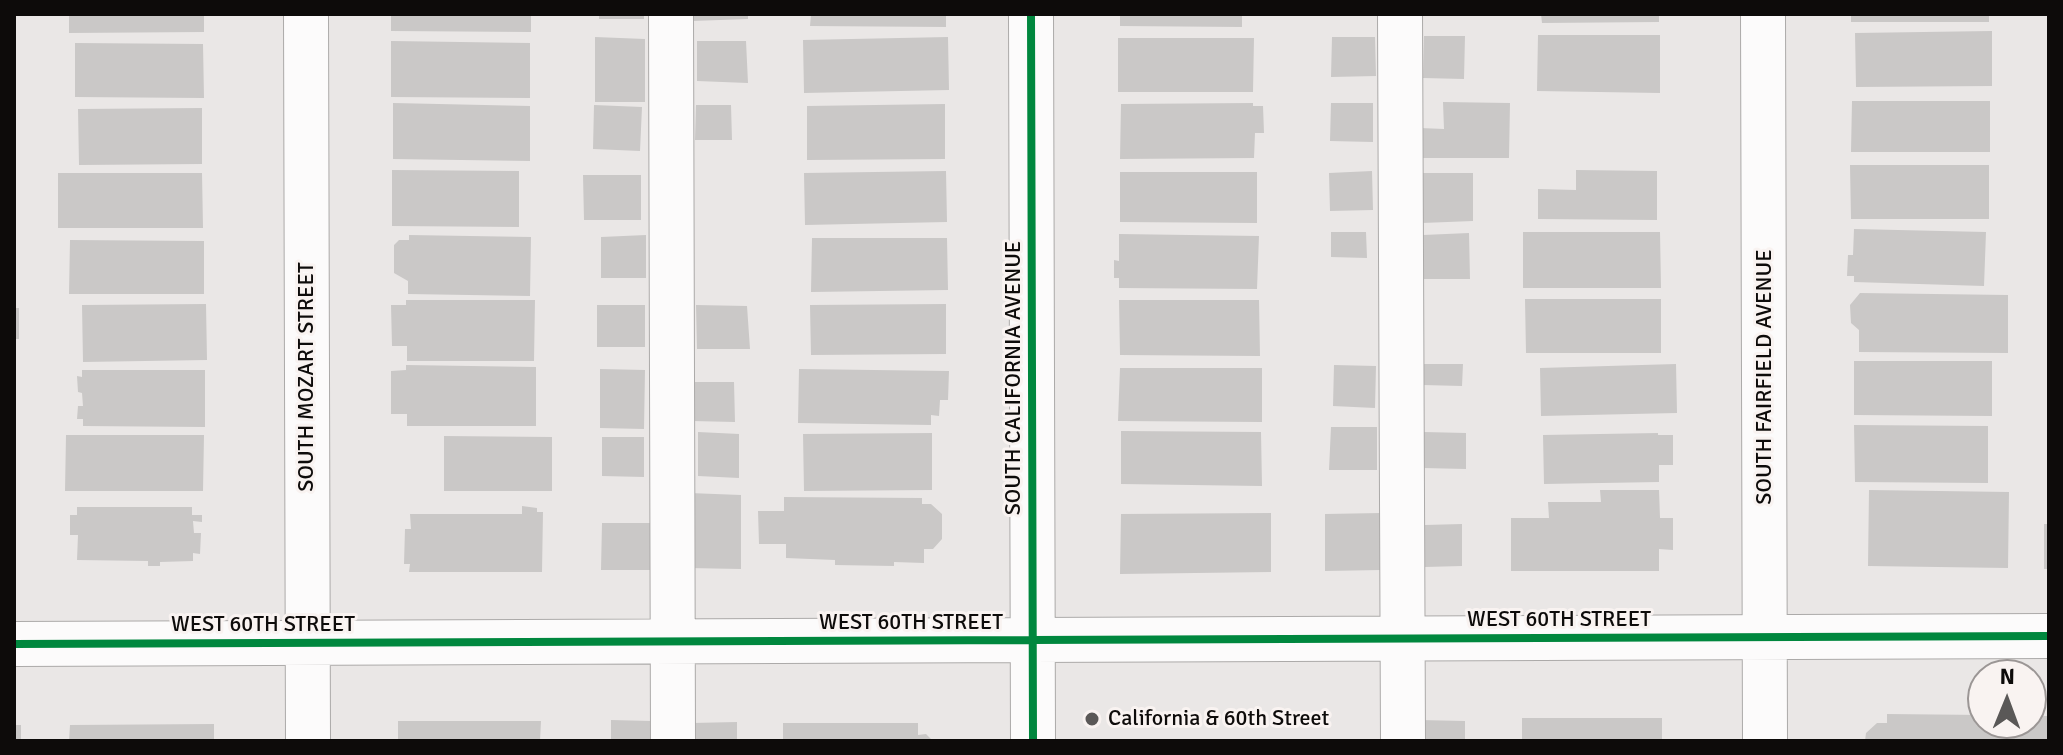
<!DOCTYPE html>
<html>
<head>
<meta charset="utf-8">
<style>
  body { margin:0 }
  #map { position:relative; width:2063px; height:755px; overflow:hidden; background:#eae7e6; font-family:Signika,sans-serif }
  canvas { display:block }
  .frame { position:absolute; inset:0; border:16px solid #0d0b0a; pointer-events:none }
  .north { position:absolute; left:1967px; top:659px; width:80px; height:80px; box-sizing:border-box; background:#f9f3f1; border:2px solid #9b9695; border-radius:50%; rotate:1deg; font-size:22px; font-weight:700; line-height:32px; text-align:center; color:#0d0b0a }
  .north::after { content:''; display:block; margin:auto; width:28px; height:36px; background:#5a5857; clip-path:polygon(50% 0,100% 100%,50% 72%,0 100%) }
</style>
</head>
<body>
<div id="map">
<canvas width="2063" height="755"></canvas>
<div class="frame"></div>
<div class="north">N</div>
</div>
<script>
const context = document.querySelector('canvas').getContext('2d');
context.lineJoin = 'round';
function fillPath(path, color) { context.fillStyle = color; context.fill(path, 'evenodd'); }
const poly = rows => new Path2D(rows.map(r => 'M' + r).join(''));
function stroke(path, color, width, dash) { context.strokeStyle = color; context.lineWidth = width; context.lineCap = dash ? 'butt' : 'round'; context.setLineDash(dash || []); context.stroke(path); }
function write(font, color, halo, rows, align = 'center') {
  context.font = font + ' Signika,sans-serif'; context.lineWidth = 6; context.setLineDash([]); context.textBaseline = 'middle'; context.strokeStyle = halo; context.fillStyle = color; for (const [text, x, y, turn = 0] of rows) {
    context.save(); context.translate(x, y); context.rotate((+turn || 0) * Math.PI / 180); context.textAlign = isNaN(turn) ? turn : align; if (halo) context.strokeText(text, 0, 0); context.fillText(text, 0, 0); context.restore();
  }
}
fillPath(poly([
  [69,14,204,14,204,32,69,33],
  [391,14,531,14,531,32,391,31],
  [599,14,644,14,644,19,599,19],
  [692,14,748,14,748,19,692,21],
  [811,14,946,14,946,27,810,26],
  [1120,14,1242,14,1242,27,1120,26],
  [1541,14,1659,14,1659,22,1542,23],
  [1851,14,1989,14,1989,22,1851,22],
  [1992,31,1992,86,1856,87,1855,33],
  [1538,35,1660,35,1660,93,1537,91],
  [1424,36,1465,36,1464,79,1423,78],
  [595,37,645,39,645,102,595,102],
  [948,37,949,90,804,93,803,40],
  [1332,37,1375,37,1376,76,1331,77],
  [1118,38,1254,38,1253,92,1118,92],
  [391,41,530,43,530,98,391,97],
  [697,41,746,41,748,83,697,81],
  [75,43,203,44,204,98,75,97],
  [1852,101,1990,101,1990,152,1851,152],
  [1443,102,1510,103,1509,158,1421,158,1420,128,1444,129],
  [393,103,530,106,530,161,393,159],
  [1253,103,1253,106,1263,106,1264,133,1255,133,1254,158,1120,159,1121,104],
  [1331,103,1373,103,1373,142,1330,141],
  [945,104,945,159,807,160,807,106],
  [594,105,642,107,640,151,593,149],
  [696,105,731,105,732,140,695,140],
  [202,108,202,164,79,165,78,109],
  [1850,165,1989,165,1989,219,1851,219],
  [392,170,519,171,519,227,392,226],
  [1576,170,1657,171,1657,220,1538,219,1538,189,1576,190],
  [946,171,947,222,805,225,804,173],
  [1372,171,1373,210,1330,211,1329,173],
  [1120,172,1257,172,1257,223,1120,222],
  [58,173,202,173,203,228,58,228],
  [1422,173,1473,173,1473,221,1422,223],
  [583,175,641,175,641,220,584,220],
  [1854,229,1986,232,1984,286,1854,282,1854,276,1847,276,1848,255,1853,255],
  [1331,232,1366,232,1367,258,1331,257],
  [1523,232,1660,232,1661,288,1523,288],
  [1469,233,1470,279,1424,279,1423,235],
  [1119,234,1259,236,1257,289,1119,288,1119,278,1114,278,1114,260,1119,261],
  [409,235,531,237,530,296,408,294,408,281,394,273,394,245,399,240,409,240],
  [646,235,646,278,601,278,601,237],
  [812,238,947,238,948,290,811,292],
  [70,240,204,241,204,294,69,294],
  [1860,293,2008,295,2008,353,1859,352,1859,330,1851,323,1850,305],
  [1525,299,1661,299,1661,353,1526,353],
  [406,300,535,300,534,361,407,361,407,346,392,346,391,305,406,305],
  [1119,300,1259,300,1260,356,1120,355],
  [206,304,207,360,83,362,82,305],
  [946,304,946,354,811,355,810,305],
  [597,305,645,305,645,347,597,347],
  [696,305,747,306,750,349,697,349],
  [14,308,19,308,19,339,14,339],
  [1854,361,1992,361,1992,416,1854,415],
  [1423,364,1463,364,1462,386,1423,385],
  [1676,364,1677,413,1541,416,1540,368],
  [406,365,536,367,536,426,407,426,407,414,391,414,391,371,406,370],
  [1334,365,1376,366,1375,408,1333,406],
  [1120,368,1262,368,1262,422,1118,421],
  [600,369,645,370,644,429,600,428],
  [799,369,949,371,948,400,940,400,939,416,931,415,931,425,798,423],
  [82,370,205,370,205,427,83,426,83,419,77,419,78,406,83,406,82,393,78,392,77,376,82,377],
  [693,382,734,382,735,422,692,421],
  [1854,425,1988,426,1988,483,1855,482],
  [1331,427,1377,427,1377,470,1329,470],
  [1121,431,1261,432,1262,486,1121,484],
  [698,432,739,434,739,478,698,476],
  [1424,432,1466,433,1466,469,1423,468],
  [932,433,932,490,804,491,803,434],
  [1658,433,1658,435,1673,435,1673,465,1659,465,1659,482,1544,484,1543,435],
  [66,435,204,435,203,491,65,491],
  [444,436,552,437,552,491,444,491],
  [602,437,644,437,644,477,602,476],
  [1600,490,1659,490,1660,518,1673,518,1673,550,1659,549,1659,571,1511,571,1511,518,1549,518,1548,502,1601,502],
  [1869,490,2009,492,2008,568,1868,566],
  [689,493,741,495,741,569,688,568],
  [784,497,922,498,922,504,931,504,942,514,942,539,933,549,924,549,924,563,894,562,894,566,835,565,835,560,786,558,786,544,759,544,758,511,784,511],
  [522,506,537,508,537,512,543,512,542,572,409,572,410,564,404,564,405,529,411,529,410,514,522,514],
  [77,507,192,507,192,515,202,515,202,522,193,521,194,533,201,533,200,554,193,553,193,561,160,562,160,566,148,566,148,561,77,560,78,535,70,535,70,515,77,515],
  [1271,513,1271,572,1120,574,1121,514],
  [1381,513,1381,570,1325,571,1325,514],
  [602,523,651,523,650,570,601,570],
  [1462,524,1462,566,1425,567,1425,525],
  [2044,524,2049,524,2049,569,2044,569],
  [1887,714,1983,715,1983,723,2031,723,2031,716,2048,716,2048,741,1865,741,1866,733,1877,723,1887,723],
  [1522,718,1662,718,1662,741,1522,741],
  [611,720,651,721,651,741,611,741],
  [1419,720,1465,721,1465,741,1419,741],
  [398,721,541,721,540,741,398,741],
  [737,722,737,741,692,741,692,723],
  [783,723,918,723,918,735,926,734,933,741,783,741],
  [214,724,214,741,69,741,70,725],
  [14,725,21,725,21,741,14,741]
]), '#cac8c7');
const minor = poly([
  [306,14,308,741],
  [671,14,673,741],
  [1031,14,1033,741],
  [1400,14,1403,741],
  [1763,14,1765,741],
  [14,644,2049,636]
]);
stroke(minor, '#acaaa9', 46);
stroke(minor, '#fcfbfb', 44);
stroke(poly([
  [1031,14,1033,741],
  [14,644,2049,636]
]), '#00873e', 8);
for (const [x, y, r, color] of [
  [1092,719,8,"#5a5857"]
]) { const dot = new Path2D(); dot.arc(x, y, r, 0, 2 * Math.PI); context.fillStyle = color; context.fill(dot); stroke(dot, '#f9f3f1', 3); }
write('22px', '#0d0b0a', '#f9f3f1', [
  ["SOUTH MOZART STREET",307,377,-90],
  ["SOUTH FAIRFIELD AVENUE",1765,377,-90],
  ["SOUTH CALIFORNIA AVENUE",1014,378,-90],
  ["WEST 60TH STREET",1559,620],
  ["WEST 60TH STREET",911,623],
  ["WEST 60TH STREET",263,625]
]);
write('22px', '#0d0b0a', '#f9f3f1', [
  ["California & 60th Street",1108,719]
], 'left');
</script>
</body>
</html>
